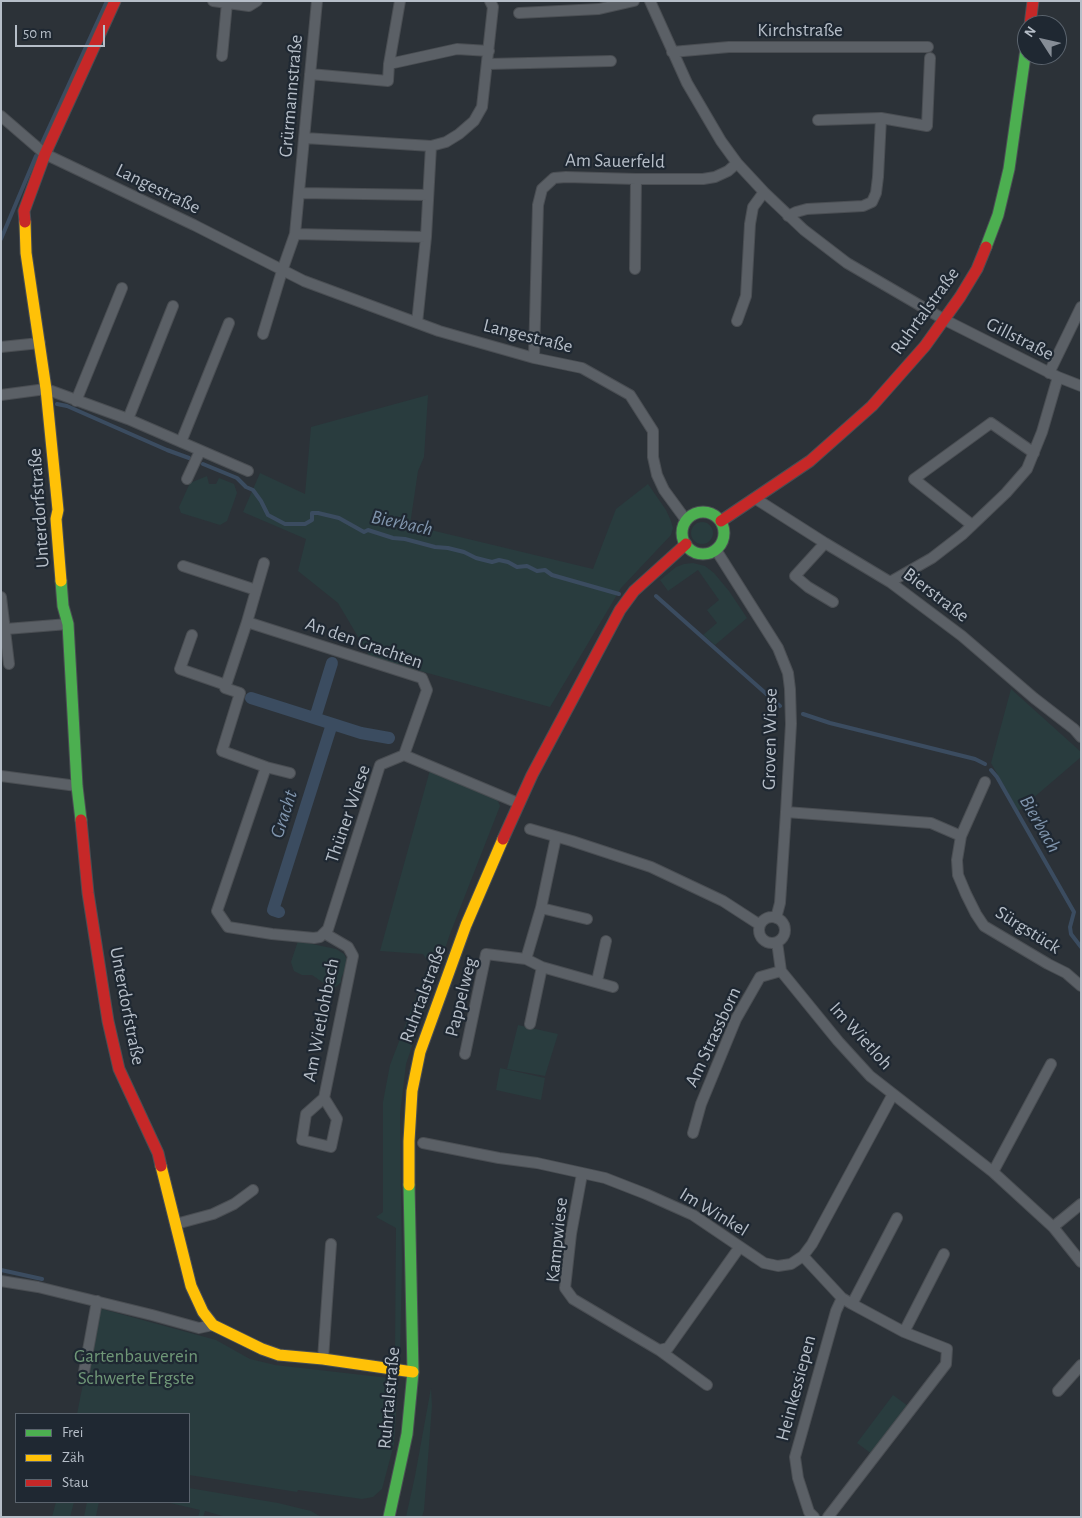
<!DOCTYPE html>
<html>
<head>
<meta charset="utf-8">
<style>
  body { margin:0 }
  #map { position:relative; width:1082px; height:1518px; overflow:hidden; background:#2c3238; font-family:"Alegreya Sans",sans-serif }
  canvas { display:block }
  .frame { position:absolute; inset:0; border:2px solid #b6bec8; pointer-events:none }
  .legend { position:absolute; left:15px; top:1413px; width:175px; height:90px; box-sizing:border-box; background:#1f2832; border:1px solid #5b646e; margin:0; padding:6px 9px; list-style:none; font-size:15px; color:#b6bec8 }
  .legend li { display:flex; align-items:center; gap:10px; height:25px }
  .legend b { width:25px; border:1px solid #5b646e }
  .north { position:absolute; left:1017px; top:15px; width:50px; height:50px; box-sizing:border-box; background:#1f2832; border:1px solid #5b646e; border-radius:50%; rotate:305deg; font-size:14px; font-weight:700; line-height:20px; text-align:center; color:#b6bec8 }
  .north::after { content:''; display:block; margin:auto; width:18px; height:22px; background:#868d96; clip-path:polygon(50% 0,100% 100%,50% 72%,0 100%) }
  .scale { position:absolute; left:15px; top:25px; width:90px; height:22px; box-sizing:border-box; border:2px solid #b6bec8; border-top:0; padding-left:6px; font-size:15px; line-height:18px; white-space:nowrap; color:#b6bec8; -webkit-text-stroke:4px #1f2832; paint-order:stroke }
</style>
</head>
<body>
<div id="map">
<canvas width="1082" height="1518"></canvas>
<div class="frame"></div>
<ul class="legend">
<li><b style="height:6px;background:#4caf50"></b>Frei</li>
<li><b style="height:6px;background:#ffc107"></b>Zäh</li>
<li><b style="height:6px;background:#c62828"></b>Stau</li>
</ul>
<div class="north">N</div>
<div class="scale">50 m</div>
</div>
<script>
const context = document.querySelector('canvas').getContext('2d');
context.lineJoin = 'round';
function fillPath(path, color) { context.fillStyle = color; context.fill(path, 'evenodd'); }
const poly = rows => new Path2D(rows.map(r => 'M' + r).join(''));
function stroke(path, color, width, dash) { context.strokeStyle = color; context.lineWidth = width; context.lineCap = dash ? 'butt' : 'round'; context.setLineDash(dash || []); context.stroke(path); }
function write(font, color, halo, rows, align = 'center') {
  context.font = font + ' "Alegreya Sans",sans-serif'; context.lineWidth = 4.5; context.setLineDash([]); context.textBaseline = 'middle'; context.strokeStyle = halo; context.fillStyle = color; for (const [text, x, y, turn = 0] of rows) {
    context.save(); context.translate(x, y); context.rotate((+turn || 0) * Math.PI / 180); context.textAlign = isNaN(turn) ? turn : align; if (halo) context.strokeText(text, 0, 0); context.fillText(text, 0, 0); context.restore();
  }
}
fillPath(poly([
  [428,395,424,457,418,471,410,525,593,569,616,509,648,484,666,510,671,521,673,528,671,535,621,588,550,707,370,657,338,603,298,571,306,539,243,512,260,473,305,494,311,427],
  [207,476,209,484,216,484,219,478,234,484,237,493,227,521,220,525,181,513,179,507,190,483],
  '691 533a11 11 0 1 1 22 0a11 11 0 1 1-22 0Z',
  [693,563,705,566,714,573,729,591,747,618,715,645,703,635,717,623,707,610,719,600,698,570,668,591,660,580,676,567,684,564],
  [1011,689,1081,752,1081,757,1018,811,991,763],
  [430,770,497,799,500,806,450,934,406,1064,400,1114,402,1265,400,1355,395,1355,396,1228,376,1217,383,1212,383,1102,390,1065,429,963,423,954,380,951],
  [298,941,336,949,344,954,346,958,346,969,341,978,341,982,336,987,325,984,312,975,302,975,294,971,291,962],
  [518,1025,558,1034,545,1076,507,1069],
  [500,1068,545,1078,541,1100,496,1090],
  [102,1309,216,1340,250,1359,275,1365,389,1378,389,1385,398,1385,394,1444,382,1489,373,1497,362,1499,298,1490,297,1492,189,1475,189,1414,77,1414,97,1313],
  [431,1388,432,1406,424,1510,422,1517,406,1517,415,1476],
  [893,1395,908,1406,872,1454,857,1443],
  [189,1488,278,1503,311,1511,321,1517,226,1517,205,1511,203,1517,198,1517,200,1510,166,1502,189,1502],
  [56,1502,74,1502,70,1517,52,1517],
  [87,1502,99,1502,96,1516,99,1517,84,1517]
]), '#293c3e');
stroke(poly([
  [42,143,107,1],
  [1,239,36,156],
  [57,404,67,406,167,450,189,458],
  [203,464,237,478,246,487,253,490,261,501,268,515,285,524,305,524,312,520,312,513,318,513,339,518,364,532,368,530,393,538,405,539,435,547,448,548,464,552,476,558,492,562,499,560,508,562,517,567,527,566,537,571,545,570,552,575,619,594],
  [656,596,780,706],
  [803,714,830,723,975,759,985,764],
  [991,770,997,777,1074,912,1070,927,1071,934,1081,947],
  [1,1270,42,1279]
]), '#3b4c60', 4);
stroke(poly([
  [251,698,361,733,389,738],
  [315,718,332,663],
  [279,912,273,910,332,724]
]), '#3b4c60', 12);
const street = poly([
  [213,1,249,6,257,1],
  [650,1,687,83,721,141,737,163,764,192,804,230,847,263,945,320,1058,377,1081,386],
  [519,13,599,9,634,1],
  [672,52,729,47,928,47],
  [222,56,227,3],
  [389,64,457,49,489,51],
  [488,64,611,61],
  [310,74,388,81,389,64,400,1],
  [1,116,45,154,194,225,304,281,439,331,534,358,582,368,630,395,653,431,653,457,657,475,664,490,686,520],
  [818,120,881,118],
  [305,138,431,146,446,142,459,134,474,121,482,107,493,7,490,1],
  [300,193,428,195],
  [788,216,796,212,807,209,863,206,872,202,876,193,878,177,881,118,927,126,930,58],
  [295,234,426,237,417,323],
  [426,237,431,146],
  [635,269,636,179],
  [737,321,746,296,750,224,753,207,764,192],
  [263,334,282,271,295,234,317,1],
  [1,347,40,343],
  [534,358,538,205,542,189,554,178,566,177,636,179,703,179,715,177,728,171,737,163],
  [1049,373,1081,307],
  [1,395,46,389,128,419,248,471],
  [76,401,122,288],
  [128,419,173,306],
  [181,442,229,323],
  [187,479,200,451],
  [756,499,825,543,890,582,962,636,1034,698,1074,729,1081,737],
  [972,525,914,479,991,423,1034,453],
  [825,543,795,576,808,587,833,602],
  [716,550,778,648,788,673,790,689,791,724,786,812,780,903,776,918],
  [183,566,256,590],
  [890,582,932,558,963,534,1006,493,1027,469,1042,432,1058,377],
  [1,597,9,664],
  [247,622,264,563],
  [6,629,68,624],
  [192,635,180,669,226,685],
  [404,755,427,690,422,678,247,622,225,688,240,693,222,751,266,767,217,911,228,927,272,934,314,938,320,937,328,929,380,765,404,755,518,803],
  [266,767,290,773],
  [1,776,77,786],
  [985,782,961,836,957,860,958,875,966,894,976,914,984,926,1048,964,1066,973,1081,986],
  [786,812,931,823,961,836],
  [530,829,572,841,651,867,723,901,760,925],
  [541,908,587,919],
  '759 930a13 13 0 1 1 26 0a13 13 0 1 1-26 0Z',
  [777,942,781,971,838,1041,870,1076,993,1172,1053,1227,1081,1262],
  [526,959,542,967,613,987],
  [597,981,606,941],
  [530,1024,542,967],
  [465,1054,486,954,526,959,541,908,556,837],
  [324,1098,337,1119,331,1147,302,1140,306,1114,324,1098,353,956,348,947,324,933],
  [693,1133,701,1104,736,1019,760,977,781,971],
  [423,1143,499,1158,537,1163,605,1178,646,1194,693,1215,764,1263,778,1266,791,1264,803,1256,812,1244,893,1094],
  [993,1172,1051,1064],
  [582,1174,571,1234,565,1288,573,1299,659,1350,668,1348,739,1248],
  [176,1224,213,1214,234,1204,253,1190],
  [1053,1227,1081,1204],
  [803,1256,842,1298,852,1304,904,1332,947,1349,946,1364,828,1517],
  [1,1281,38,1287,152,1315,199,1328,213,1325],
  [852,1304,897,1218],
  [904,1332,944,1254],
  [659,1350,707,1385],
  [323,1359,331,1244],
  [84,1372,97,1301],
  [1058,1391,1081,1365],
  [814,1517,809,1512,798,1478,795,1457,836,1311,842,1298]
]);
const fast = poly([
  [986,247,998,215,1009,169,1027,42],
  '682 533a21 21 0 1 1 42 0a21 21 0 1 1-42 0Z',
  [61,581,63,606,68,624,77,786,81,820],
  [389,1517,407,1434,413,1372,409,1185]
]);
const slow = poly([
  [25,222,26,253,46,389,58,510,56,519,61,581],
  [161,1166,191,1286,203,1312,213,1325,262,1349,279,1355,323,1359,413,1372],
  [409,1185,409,1141,412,1091,420,1052,466,925,503,839]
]);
const jam = poly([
  [1030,25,1033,1],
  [25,222,24,211,45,154,115,1],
  [721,521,810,461,872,406,925,346,960,297,977,269,986,247],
  [81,820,88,893,108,1021,119,1069,158,1153,161,1166],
  [503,839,532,775,620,610,634,591,686,544]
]);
stroke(street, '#4a4e53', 12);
stroke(fast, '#4a4e53', 13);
stroke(slow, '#4a4e53', 13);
stroke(jam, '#4a4e53', 13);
stroke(street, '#5b6066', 10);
stroke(fast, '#4caf50', 11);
stroke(slow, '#ffc107', 11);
stroke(jam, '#c62828', 11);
write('19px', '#b6bec8', '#1f2832', [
  ["Kirchstraße",800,30],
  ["Grürmannstraße",291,96,-85],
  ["Am Sauerfeld",615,161,1],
  ["Langestraße",158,189,26],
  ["Ruhrtalstraße",925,311,-54],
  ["Langestraße",528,336,14],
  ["Gillstraße",1020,339,27],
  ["Unterdorfstraße",39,508,-94],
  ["Bierstraße",936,595,37],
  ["An den Grachten",364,643,19],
  ["Groven Wiese",770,739,-89],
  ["Thüner Wiese",348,814,-71],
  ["Sürgstück",1028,930,32],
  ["Ruhrtalstraße",423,994,-70],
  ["Pappelweg",461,997,-76],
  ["Unterdorfstraße",127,1006,79],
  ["Am Wietlohbach",321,1020,-79],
  ["Im Wietloh",861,1036,48],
  ["Am Strassborn",713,1037,-65],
  ["Im Winkel",714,1212,31],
  ["Kampwiese",557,1240,-84],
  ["Heinkessiepen",796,1388,-75],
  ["Ruhrtalstraße",389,1398,-85]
]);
write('19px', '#6f9777', '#1f2832', [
  ["Gartenbauverein",136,1356],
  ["Schwerte Ergste",136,1378]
]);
write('italic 20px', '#8095ad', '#1f2832', [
  ["Bierbach",402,523,12],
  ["Gracht",284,814,-72],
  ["Bierbach",1040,824,60]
]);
</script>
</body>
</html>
